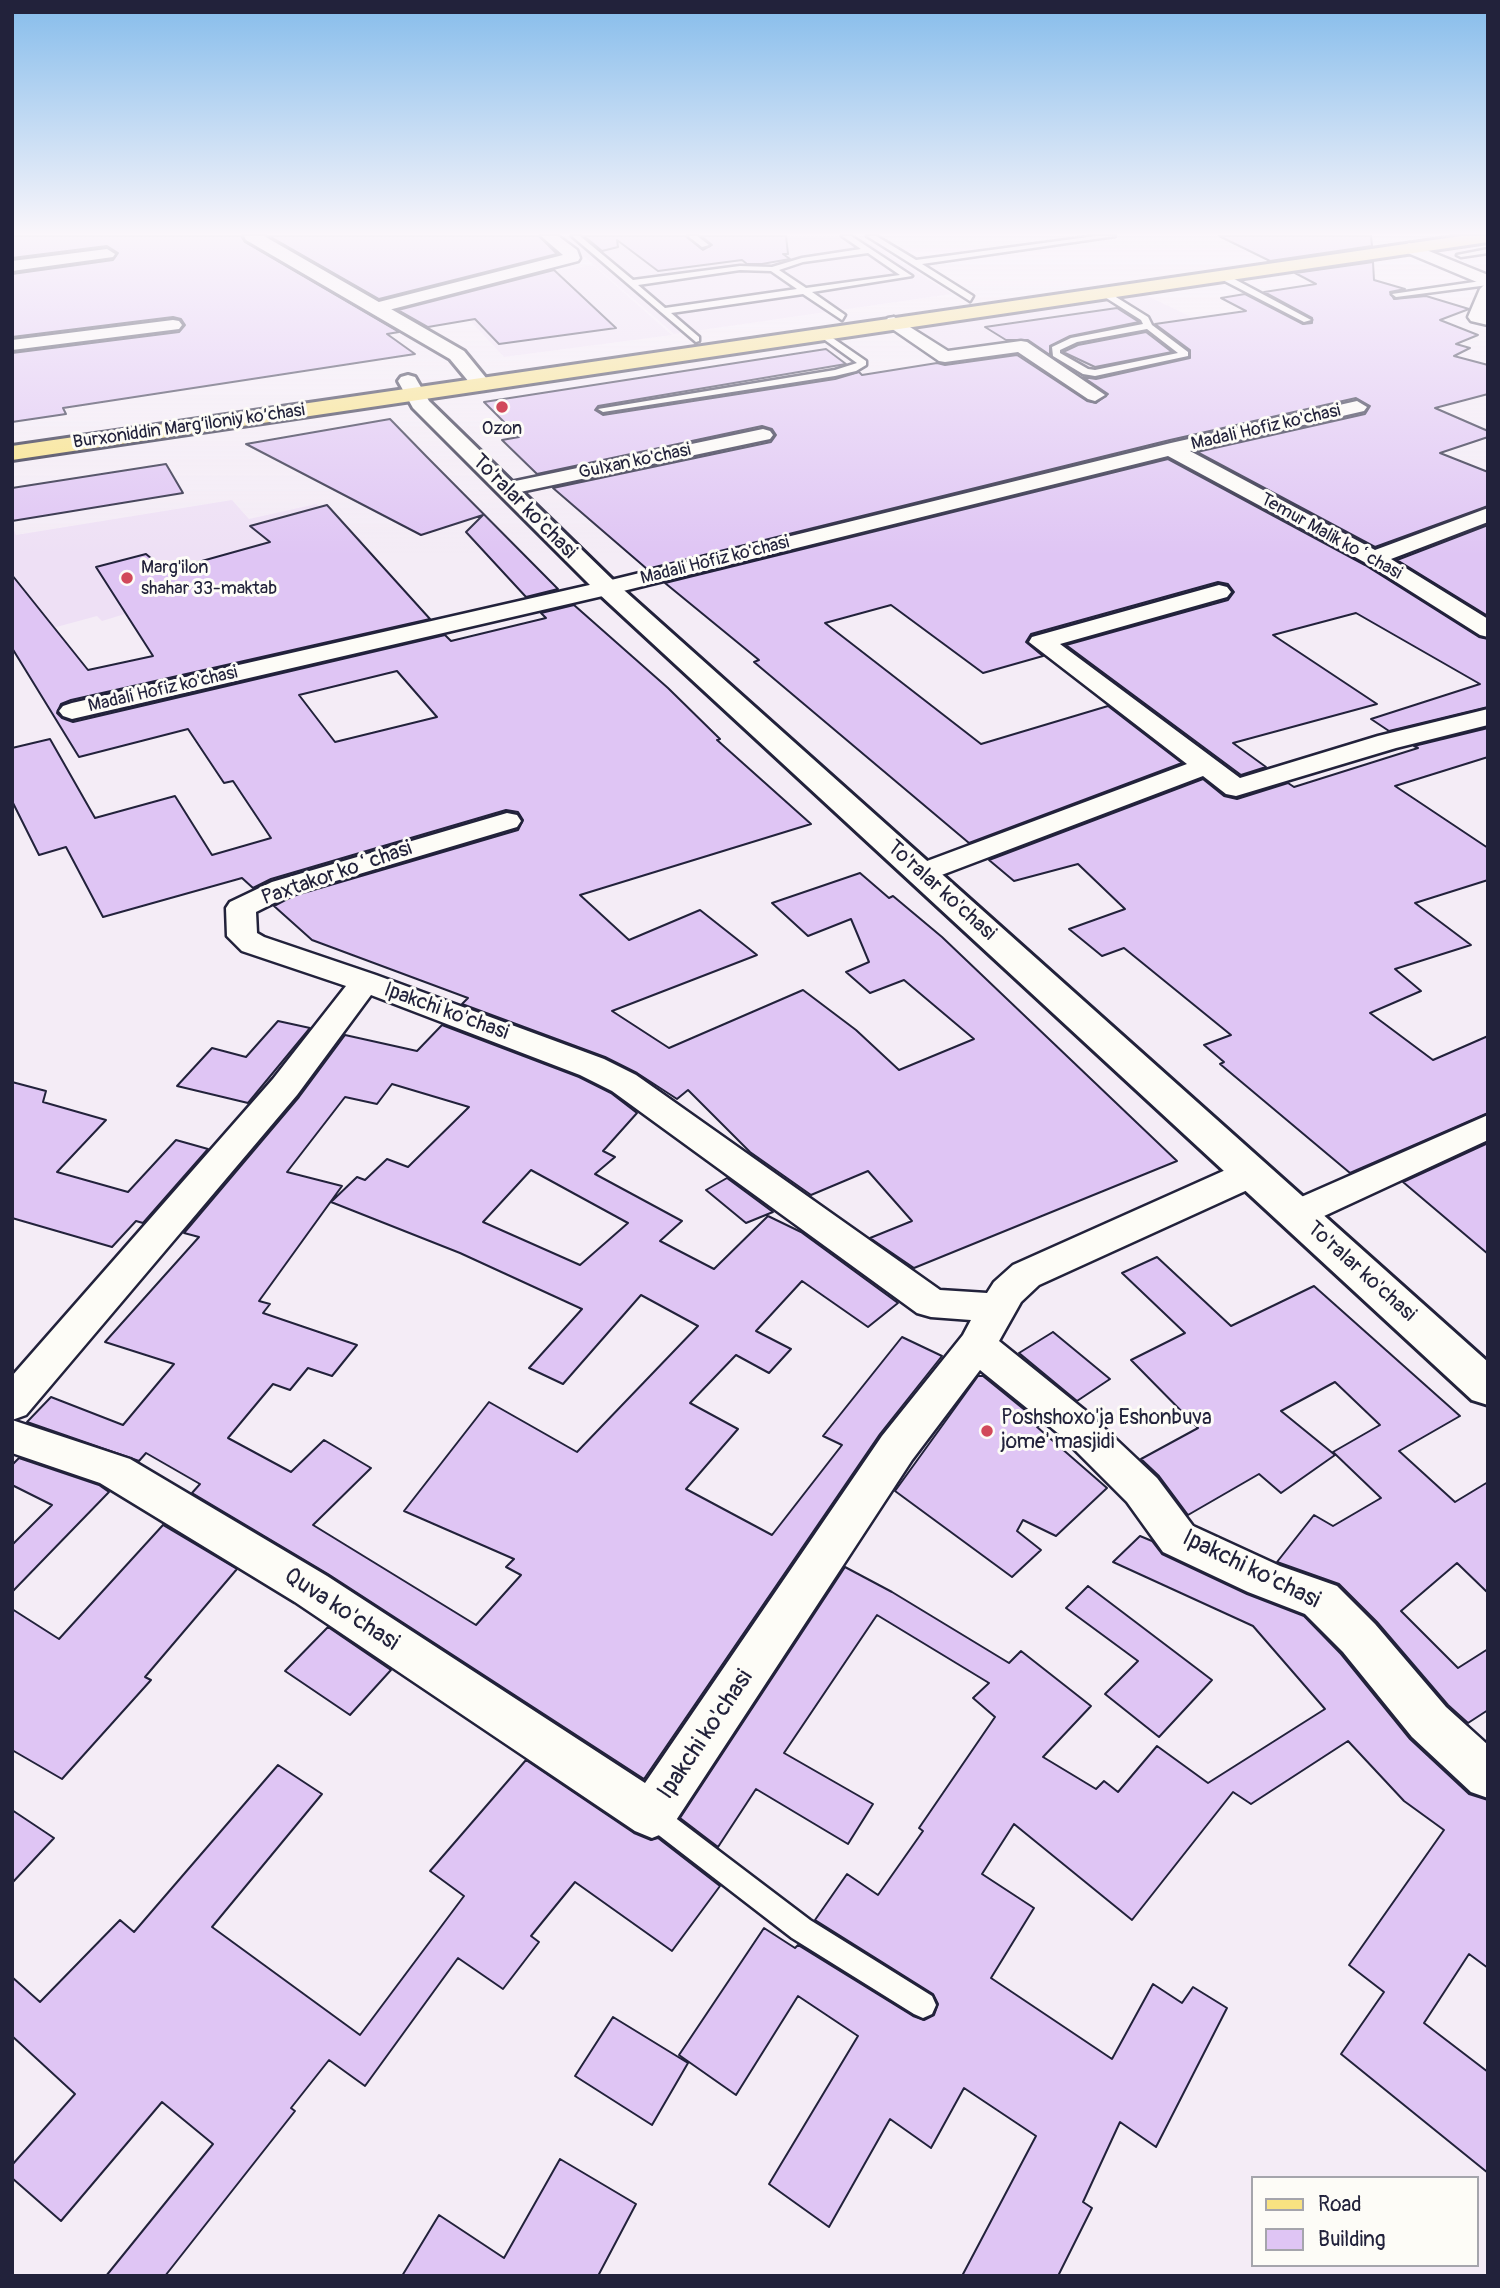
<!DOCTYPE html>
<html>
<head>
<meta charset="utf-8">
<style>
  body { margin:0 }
  #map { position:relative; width:1500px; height:2288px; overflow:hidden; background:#f4ecf6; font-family:Pangolin,sans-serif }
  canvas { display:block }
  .frame { position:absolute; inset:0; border:14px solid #22223b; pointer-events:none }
  .legend { position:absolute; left:1251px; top:2176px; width:228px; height:91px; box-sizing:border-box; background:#fdfcf7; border:2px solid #a5a5ac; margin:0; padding:9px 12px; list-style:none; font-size:21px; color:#22223b }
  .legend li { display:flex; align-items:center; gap:14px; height:35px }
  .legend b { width:35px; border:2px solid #a5a5ac }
</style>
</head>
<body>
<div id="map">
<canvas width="1500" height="2288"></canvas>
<div class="frame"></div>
<ul class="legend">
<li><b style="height:9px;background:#f8e281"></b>Road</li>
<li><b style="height:19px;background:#dfc5f4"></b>Building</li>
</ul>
</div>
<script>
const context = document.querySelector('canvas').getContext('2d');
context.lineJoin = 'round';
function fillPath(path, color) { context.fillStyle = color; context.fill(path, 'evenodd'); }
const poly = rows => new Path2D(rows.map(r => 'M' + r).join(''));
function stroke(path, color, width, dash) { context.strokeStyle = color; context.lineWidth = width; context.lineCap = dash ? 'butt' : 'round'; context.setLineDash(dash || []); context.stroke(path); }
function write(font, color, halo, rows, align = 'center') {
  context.font = font + ' Pangolin,sans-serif'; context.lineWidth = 6; context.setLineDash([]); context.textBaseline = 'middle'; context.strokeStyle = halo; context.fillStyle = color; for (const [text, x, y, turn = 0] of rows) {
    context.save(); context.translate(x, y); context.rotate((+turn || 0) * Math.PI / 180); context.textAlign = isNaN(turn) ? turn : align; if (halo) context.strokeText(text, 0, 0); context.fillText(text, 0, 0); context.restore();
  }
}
fillPath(poly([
  [560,236,857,236,952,294,674,334],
  [593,265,672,335,504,357,447,296,533,274],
  [1146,295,1259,350,1103,404,1088,378,1030,343,949,354,912,328],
  [232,500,249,519,316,504,363,541,102,621,97,616,12,639,12,526,16,535]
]), '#eee0f5');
const building = poly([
  [12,236,241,236,245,242,399,332,387,334,415,354,63,408,66,414,12,422,12,353,179,332,185,325,181,319,173,317,12,337,12,274,113,260,118,253,107,246,12,258,12,236],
  [269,236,539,236,557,254,379,299,269,236],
  [584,236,686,236,703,250,712,245,701,236,786,236,788,254,783,254,790,259,762,264,747,264,742,260,658,271,617,240,618,247,602,251,584,236],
  [1219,236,1371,236,1372,246,1270,261,1219,236],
  [1373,262,1374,280,1405,289,1390,292,1394,299,1426,296,1469,309,1440,320,1478,335,1456,344,1470,348,1454,356,1488,365,1488,394,1435,408,1488,431,1488,437,1440,453,1488,472,1488,506,1375,547,1197,452,1365,414,1370,406,1356,398,1170,440,647,569,553,488,771,442,776,435,772,429,762,426,537,474,502,440,519,437,484,402,826,349,846,364,598,406,595,410,603,415,835,379,859,372,862,375,937,363,945,365,1017,355,1087,401,1096,403,1108,394,1083,377,1096,379,1190,358,1190,350,1155,324,1246,311,1221,298,1245,294,1303,324,1312,323,1312,318,1264,292,1316,284,1295,273,1373,262],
  [554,270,616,328,499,344,475,319,428,327,398,310,554,270],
  [1117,308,1139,322,1070,336,1050,346,1050,355,1028,340,1006,340,985,327,1117,308],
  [1146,332,1172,352,1095,367,1063,352,1078,345,1146,332],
  [390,419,426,456,558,589,526,597,466,532,483,515,421,535,246,444,390,419],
  [1168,459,1365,565,1479,637,1488,639,1488,707,1389,731,1371,719,1480,684,1356,613,1273,635,1377,704,1233,743,1266,767,1241,775,1066,645,1228,600,1234,592,1228,584,1218,582,1031,634,1026,642,1043,656,983,673,891,605,825,623,981,744,1108,706,1182,763,969,843,754,662,759,660,665,583,1168,459],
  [166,464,183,493,12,521,12,488,166,464],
  [327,505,430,619,71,700,61,704,57,713,62,718,73,722,445,635,451,641,546,618,541,613,574,605,668,688,720,739,717,740,811,824,580,895,629,940,700,910,757,955,612,1011,669,1048,803,990,856,1030,899,1070,974,1039,904,980,870,993,846,972,869,962,851,919,808,936,772,903,860,873,889,898,893,896,942,937,1177,1161,914,1268,870,1238,912,1221,868,1171,811,1195,750,1152,688,1090,677,1099,637,1073,605,1057,462,1004,468,998,312,940,274,906,293,896,518,830,523,820,518,812,506,810,271,879,253,888,242,878,103,917,66,847,39,855,12,801,12,748,50,739,95,818,175,796,212,855,271,838,233,781,224,783,188,729,79,757,12,648,12,575,88,670,153,656,96,567,146,554,166,571,270,542,250,526,327,505],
  [397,671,437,717,335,742,299,695,397,671],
  [1488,525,1488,616,1397,560,1488,525],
  [1488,728,1488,757,1395,786,1488,848,1488,880,1415,903,1471,945,1395,969,1421,991,1370,1013,1433,1060,1488,1036,1488,1113,1350,1173,1220,1064,1224,1062,1204,1045,1231,1035,1124,948,1102,956,1069,929,1125,909,1078,864,1014,881,989,860,1203,779,1224,796,1237,799,1288,783,1294,787,1418,748,1414,746,1488,728],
  [278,1021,310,1028,248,1103,177,1086,212,1048,246,1057,278,1021],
  [442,1025,579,1077,611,1093,637,1113,603,1151,615,1157,595,1174,682,1221,660,1241,714,1269,768,1216,801,1232,898,1303,868,1327,802,1281,756,1331,791,1349,769,1373,736,1355,690,1403,738,1429,686,1489,772,1535,842,1445,823,1436,902,1337,942,1356,880,1434,644,1779,328,1574,192,1493,200,1484,146,1453,139,1461,27,1422,51,1397,123,1425,174,1364,105,1342,199,1237,184,1233,299,1097,345,1035,417,1051,442,1025],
  [392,1084,469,1107,408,1167,387,1159,365,1180,357,1177,331,1202,460,1253,582,1309,529,1368,563,1384,641,1295,698,1326,577,1452,489,1402,404,1511,514,1559,506,1567,521,1575,476,1625,313,1525,371,1468,324,1440,291,1472,228,1438,273,1384,290,1390,308,1368,332,1376,357,1345,263,1313,270,1304,259,1301,342,1186,287,1172,345,1097,377,1104,392,1084],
  [531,1170,573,1193,628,1223,580,1265,483,1222,531,1170],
  [12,1082,46,1091,43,1102,106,1120,57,1172,128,1192,176,1140,208,1149,143,1223,136,1221,112,1247,12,1218,12,1082],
  [1488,1143,1488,1254,1403,1182,1488,1143],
  [727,1178,773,1212,746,1223,706,1190,727,1178],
  [1157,1257,1231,1326,1314,1286,1460,1416,1399,1451,1455,1502,1488,1482,1488,1593,1457,1563,1401,1611,1458,1668,1488,1649,1488,1710,1468,1723,1448,1705,1377,1622,1339,1584,1277,1562,1314,1515,1333,1526,1381,1498,1333,1452,1380,1425,1335,1382,1281,1411,1335,1455,1281,1493,1259,1474,1188,1515,1159,1476,1141,1459,1198,1428,1131,1360,1185,1333,1122,1273,1157,1257],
  [1053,1332,1110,1379,1077,1401,1019,1353,1053,1332],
  [978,1376,983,1376,1042,1424,1037,1427,1107,1488,1056,1536,1023,1520,1017,1531,1041,1550,1012,1577,895,1491,978,1376],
  [19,1458,99,1485,109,1492,12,1592,12,1545,52,1505,12,1485,12,1465,19,1458],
  [163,1525,237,1569,145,1677,151,1680,62,1779,12,1750,12,1609,59,1639,163,1525],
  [1140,1536,1152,1541,1162,1554,1247,1594,1304,1616,1341,1654,1410,1739,1469,1794,1488,1800,1488,1968,1469,1954,1424,2023,1488,2072,1488,2173,1341,2054,1384,1992,1349,1965,1444,1830,1404,1801,1348,1741,1251,1804,1233,1792,1132,1920,1014,1824,982,1874,1034,1908,991,1978,1112,2059,1153,1984,1182,2003,1193,1987,1227,2008,1156,2147,1120,2122,1083,2202,1092,2208,1058,2276,962,2276,1036,2136,964,2088,931,2148,890,2119,829,2227,769,2184,858,2036,798,1996,736,2095,679,2055,764,1928,795,1948,798,1945,913,2016,924,2020,934,2015,938,2004,933,1994,815,1920,847,1874,878,1895,923,1831,919,1828,995,1717,973,1698,989,1683,877,1615,784,1753,873,1804,848,1844,756,1789,718,1847,680,1818,845,1567,892,1592,1009,1663,1021,1651,1091,1706,1043,1757,1096,1789,1104,1781,1118,1792,1157,1746,1208,1783,1325,1709,1253,1626,1113,1562,1140,1536],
  [1088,1586,1212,1680,1159,1737,1105,1694,1138,1661,1066,1608,1088,1586],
  [328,1627,391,1670,350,1715,285,1671,328,1627],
  [526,1760,634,1833,651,1840,658,1838,720,1886,672,1951,575,1882,531,1936,539,1942,503,1989,458,1958,365,2086,329,2060,291,2108,295,2111,165,2276,106,2276,213,2144,162,2102,61,2221,12,2178,12,2165,75,2094,12,2036,12,1977,40,2002,120,1920,134,1932,278,1765,322,1794,212,1927,360,2035,464,1896,430,1871,526,1760],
  [12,1810,54,1838,12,1883,12,1810],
  [613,2017,688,2063,652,2125,575,2076,613,2017],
  [560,2159,636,2204,598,2276,402,2276,439,2215,504,2258,560,2159]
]);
fillPath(building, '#dfc5f4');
stroke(building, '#22223b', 2);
const lane = poly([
  [572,236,580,236,633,280,740,266,772,267,802,258,861,249,842,236,851,236,912,276,812,292,845,315,842,320,803,294,671,313,699,337,699,341,696,342,572,236],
  [868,253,900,275,806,288,779,270,803,262,868,253],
  [740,270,771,271,797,289,665,308,638,285,740,270],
  [688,236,697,236,709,245,702,247,688,236],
  [867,236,876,236,916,260,1096,236,1115,236,922,264,973,296,970,301,867,236],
  [1488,249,1488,253,1461,257,1457,255,1488,249],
  [1217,273,1223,273,1311,320,1304,322,1217,277,1217,273],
  [1488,280,1488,285,1396,297,1392,294,1488,280],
  [1103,289,1148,317,1152,325,1188,352,1188,356,1095,376,1083,374,1053,356,1052,347,1071,338,1143,324,1141,320,1100,294,1103,289],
  [1147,329,1178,353,1095,370,1088,369,1060,353,1060,350,1077,342,1147,329],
  [821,330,866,361,866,365,856,371,835,376,603,412,598,409,835,370,857,363,818,335,817,333,821,330],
  [652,1803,661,1807,810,1920,932,1996,936,2005,932,2014,923,2018,914,2014,792,1938,643,1823,640,1815,643,1807,652,1803]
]);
const street = poly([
  [541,236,558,236,577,250,580,258,578,261,377,313,368,308,371,304,563,255,541,236],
  [1409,243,1488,275,1488,325,1471,321,1468,317,1480,289,1484,285,1403,251,1401,248,1409,243],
  [107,249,115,254,113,257,12,271,12,261,107,249],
  [894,317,948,351,1021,341,1027,342,1105,395,1095,401,1088,399,1018,352,945,362,939,361,888,326,885,322,888,318,894,317],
  [173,320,179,321,182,325,179,329,12,350,12,340,173,320],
  [1357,401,1367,407,1364,411,1190,451,1375,550,1488,508,1488,522,1391,559,1488,619,1488,637,1480,635,1366,563,1168,456,607,595,72,719,63,716,59,711,63,706,72,703,607,581,1171,443,1357,401],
  [763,429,770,431,773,435,770,439,506,495,499,493,495,489,499,485,506,483,763,429],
  [1219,585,1227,587,1231,592,1227,597,1060,644,1240,778,1378,736,1488,709,1488,725,1396,748,1236,796,1226,794,1203,776,931,879,921,882,911,879,906,873,911,867,1187,764,1029,642,1032,637,1219,585],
  [507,813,517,815,521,821,517,827,292,894,256,912,257,933,264,937,376,975,604,1059,636,1075,940,1290,987,1293,994,1282,1013,1265,1239,1164,1252,1161,1265,1164,1270,1173,1265,1182,1039,1285,1021,1302,999,1341,1087,1412,1157,1478,1193,1526,1280,1566,1337,1586,1375,1624,1446,1707,1488,1745,1488,1798,1471,1792,1412,1737,1343,1652,1305,1614,1248,1592,1163,1552,1127,1502,1059,1434,980,1370,912,1460,669,1831,652,1838,635,1831,295,1602,100,1483,12,1453,12,1420,130,1459,327,1576,645,1783,882,1436,963,1335,971,1320,931,1317,917,1313,612,1091,580,1075,371,995,297,1095,26,1415,12,1420,12,1376,273,1079,346,986,242,951,227,936,226,908,230,902,272,882,507,813],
  [1488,1115,1488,1140,1309,1223,1296,1227,1283,1223,1278,1214,1283,1205,1488,1115]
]);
const secondary = poly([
  [244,236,264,236,464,351,491,384,488,388,474,388,450,359,246,240,244,236],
  [408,375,415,377,429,401,616,583,1488,1362,1488,1405,1472,1400,598,593,413,408,398,381,401,377,408,375]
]);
const primary = poly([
  [1461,236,1488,236,1488,242,12,460,12,446,1461,236]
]);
stroke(lane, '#22223b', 5);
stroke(street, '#22223b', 5);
stroke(secondary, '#22223b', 6);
stroke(primary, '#22223b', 6);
fillPath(lane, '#fdfcf7');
fillPath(street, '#fdfcf7');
fillPath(secondary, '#fdfcf7');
fillPath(primary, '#f8e281');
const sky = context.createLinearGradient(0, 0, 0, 556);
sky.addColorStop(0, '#85bceb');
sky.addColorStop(0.42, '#faf6fb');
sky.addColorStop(1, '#faf6fb00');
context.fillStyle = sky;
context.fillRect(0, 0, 1500, 556);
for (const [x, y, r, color] of [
  [502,407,7,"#d1495b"],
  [127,578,7,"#d1495b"],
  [987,1431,7,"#d1495b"]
]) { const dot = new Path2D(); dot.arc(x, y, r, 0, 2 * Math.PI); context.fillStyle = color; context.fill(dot); stroke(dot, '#fdfcf7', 2.5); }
write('18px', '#22223b', '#fdfcf7', [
  ["Burxoniddin Marg’iloniy ko’chasi",189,427,-8],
  ["Madali Hofiz ko'chasi",1266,428,-13],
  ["Gulxan ko'chasi",635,462,-12],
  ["Temur Malik koʻchasi",1331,537,29],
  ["Madali Hofiz ko'chasi",715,561,-14],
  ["Madali Hofiz ko'chasi",163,690,-13]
]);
write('18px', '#22223b', '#fdfcf7', [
  ["Ozon",502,429],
  ["Marg'ilon",141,568,"left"],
  ["shahar 33-maktab",141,589,"left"]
]);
write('21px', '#22223b', '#fdfcf7', [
  ["To'ralar ko'chasi",524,507,45],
  ["Paxtakor koʻchasi",337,874,-19],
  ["To'ralar ko'chasi",941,891,42],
  ["Ipakchi ko'chasi",446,1012,20],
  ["To'ralar ko'chasi",1361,1272,42]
]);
write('21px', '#22223b', '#fdfcf7', [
  ["Poshshoxo'ja Eshonbuva",1001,1419],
  ["jome' masjidi",1001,1443]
], 'left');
write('24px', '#22223b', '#fdfcf7', [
  ["Ipakchi ko'chasi",1251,1570,26],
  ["Quva ko'chasi",341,1610,33],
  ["Ipakchi ko'chasi",706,1735,-56]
]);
</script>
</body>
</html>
